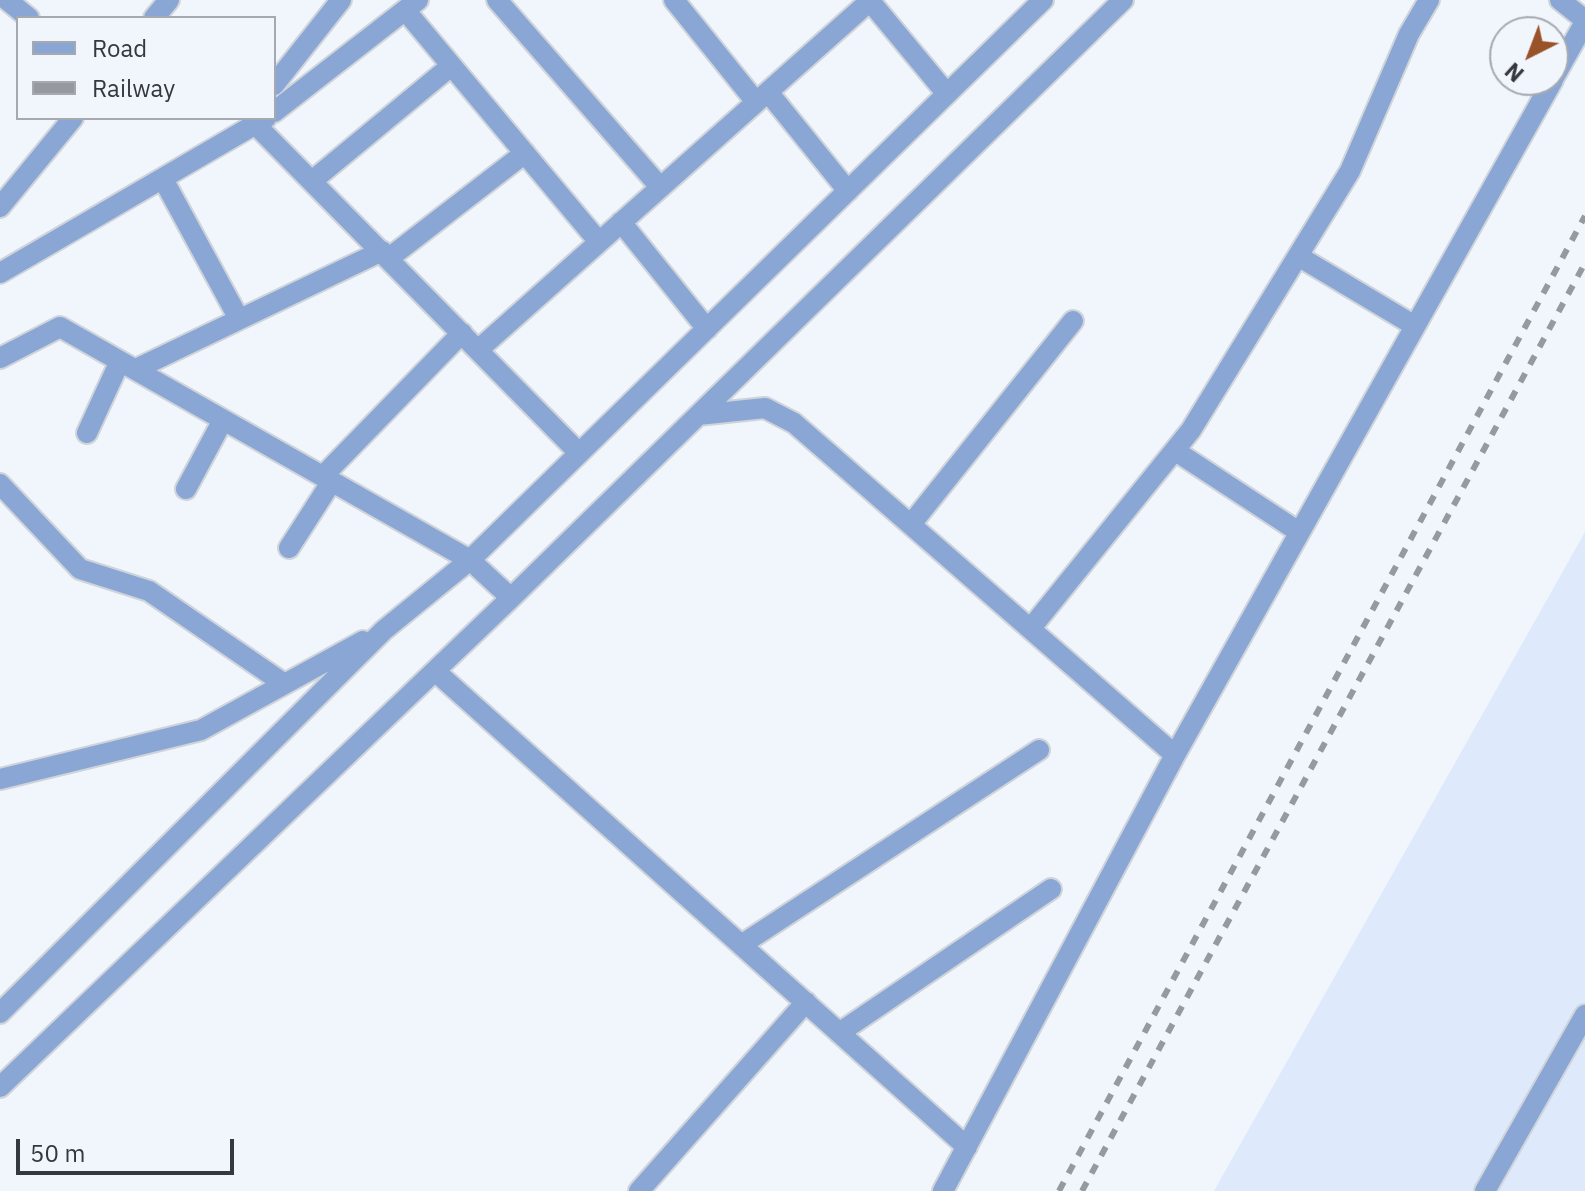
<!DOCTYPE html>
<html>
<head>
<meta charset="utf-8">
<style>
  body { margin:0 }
  #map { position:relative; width:1585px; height:1191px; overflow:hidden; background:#f1f6fd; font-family:"IBM Plex Sans",sans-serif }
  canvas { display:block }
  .legend { position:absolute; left:16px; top:16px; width:260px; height:104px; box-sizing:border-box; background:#f1f6fd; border:2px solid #a6aab0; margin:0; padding:10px 14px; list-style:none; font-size:24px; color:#35383c }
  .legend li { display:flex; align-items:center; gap:16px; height:40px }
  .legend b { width:40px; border:2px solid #a6aab0 }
  .north { position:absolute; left:1489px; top:16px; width:80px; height:80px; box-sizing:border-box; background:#f1f6fd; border:2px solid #a6aab0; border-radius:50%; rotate:222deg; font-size:22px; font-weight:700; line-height:32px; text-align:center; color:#35383c }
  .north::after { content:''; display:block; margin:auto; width:28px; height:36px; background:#995328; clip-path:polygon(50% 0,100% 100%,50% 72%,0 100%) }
  .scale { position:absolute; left:16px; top:1139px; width:218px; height:36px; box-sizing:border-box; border:4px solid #35383c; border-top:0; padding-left:10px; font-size:24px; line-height:28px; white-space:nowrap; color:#35383c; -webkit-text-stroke:6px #f1f6fd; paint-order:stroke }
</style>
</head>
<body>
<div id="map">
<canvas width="1585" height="1191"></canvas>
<ul class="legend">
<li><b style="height:10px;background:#8aa6d4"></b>Road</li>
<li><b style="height:10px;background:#969aa0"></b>Railway</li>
</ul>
<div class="north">N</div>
<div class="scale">50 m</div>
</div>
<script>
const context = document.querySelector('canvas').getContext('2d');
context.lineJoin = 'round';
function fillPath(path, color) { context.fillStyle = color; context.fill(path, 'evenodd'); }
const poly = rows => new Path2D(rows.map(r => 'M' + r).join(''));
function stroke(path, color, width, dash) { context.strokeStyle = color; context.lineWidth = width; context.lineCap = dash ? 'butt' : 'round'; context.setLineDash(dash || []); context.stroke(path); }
fillPath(poly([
  [1585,532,1585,1191,1214,1191]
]), '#dee9fc');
const minor = poly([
  [7,0,29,18],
  [497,0,660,187],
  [674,0,756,102],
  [1560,0,1585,20],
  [870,1,947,94],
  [405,10,599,242],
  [154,18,169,0],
  [1553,79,1585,22],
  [274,85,341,0],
  [768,92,848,191],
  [274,112,418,0],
  [257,126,579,453],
  [163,179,239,319],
  [312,181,451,66],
  [0,207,73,118],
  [621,222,707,329],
  [1298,256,1415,326],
  [389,258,525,153],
  [0,273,266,118],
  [478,350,871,0],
  [0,358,60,327,470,560,511,598],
  [136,369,382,251],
  [698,415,765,408,794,423,1175,755],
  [87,433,120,361],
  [1177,452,1299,532],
  [323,476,462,333],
  [0,484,80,569,149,591,283,683],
  [186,489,223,420],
  [912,523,1073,321],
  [289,548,332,481],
  [1031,628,1191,430,1350,171,1409,34,1429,0],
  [435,671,967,1147],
  [0,779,201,730,363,641],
  [741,945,1039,750],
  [0,1013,384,630,470,560,1043,0],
  [839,1033,1051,889],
  [0,1087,511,598,1123,0],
  [639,1191,806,1002],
  [943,1191,1175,755,1553,80],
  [1485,1191,1585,1015]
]);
stroke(minor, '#cfd4da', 24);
stroke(minor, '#8aa6d4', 20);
stroke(poly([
  [1059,1191,1585,216],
  [1082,1191,1585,263]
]), '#969aa0', 6, [10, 10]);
</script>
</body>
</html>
